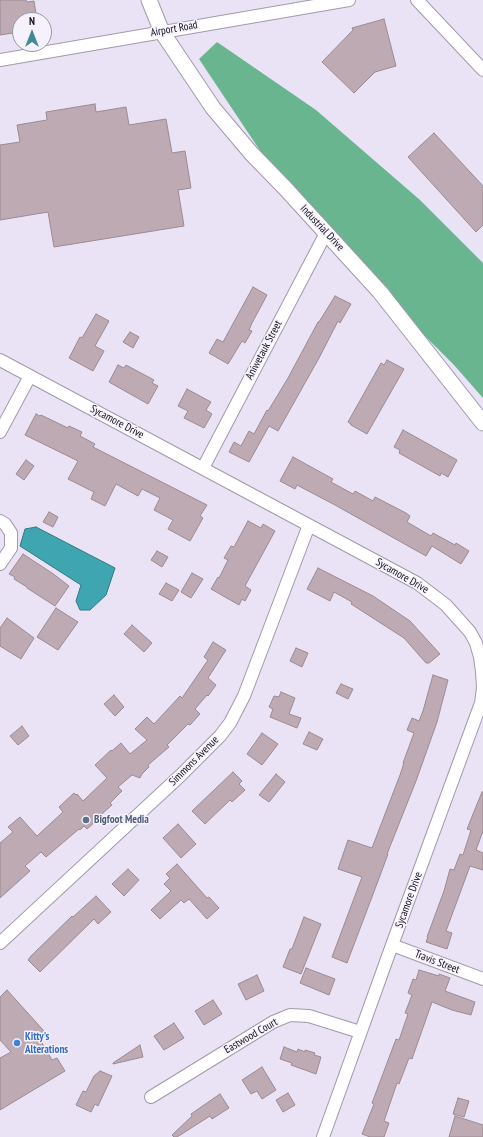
<!DOCTYPE html>
<html>
<head>
<meta charset="utf-8">
<style>
  body { margin:0 }
  #map { position:relative; width:483px; height:1137px; overflow:hidden; background:#e9e3f5; font-family:"PT Sans Narrow",sans-serif }
  canvas { display:block }
  .north { position:absolute; left:12px; top:12px; width:40px; height:40px; box-sizing:border-box; background:#f5f1fd; border:1px solid #9b98a2; border-radius:50%; rotate:0deg; font-size:11px; font-weight:700; line-height:16px; text-align:center; color:#151319 }
  .north::after { content:''; display:block; margin:auto; width:14px; height:18px; background:#438895; clip-path:polygon(50% 0,100% 100%,50% 72%,0 100%) }
</style>
</head>
<body>
<div id="map">
<canvas width="483" height="1137"></canvas>
<div class="north">N</div>
</div>
<script>
const context = document.querySelector('canvas').getContext('2d');
context.lineJoin = 'round';
function fillPath(path, color) { context.fillStyle = color; context.fill(path, 'evenodd'); }
const poly = rows => new Path2D(rows.map(r => 'M' + r).join(''));
function stroke(path, color, width, dash) { context.strokeStyle = color; context.lineWidth = width; context.lineCap = dash ? 'butt' : 'round'; context.setLineDash(dash || []); context.stroke(path); }
function write(font, color, halo, rows, align = 'center') {
  context.font = font + ' "PT Sans Narrow",sans-serif'; context.lineWidth = 3; context.setLineDash([]); context.textBaseline = 'middle'; context.strokeStyle = halo; context.fillStyle = color; for (const [text, x, y, turn = 0] of rows) {
    context.save(); context.translate(x, y); context.rotate((+turn || 0) * Math.PI / 180); context.textAlign = isNaN(turn) ? turn : align; if (halo) context.strokeText(text, 0, 0); context.fillText(text, 0, 0); context.restore();
  }
}
fillPath(poly([
  [217,42,316,110,420,200,483,263,483,398,454,365,301,212,199,59]
]), '#69b58f');
const water = poly([
  [36,527,115,568,106,595,90,610,80,610,76,601,81,585,20,546,25,529,36,527]
]);
fillPath(water, '#3fa5b0');
stroke(water, '#327983', 1);
const building = poly([
  [0,0,26,0,27,2,34,1,37,20,20,20,20,32,0,35,0,0],
  [384,19,396,66,375,72,354,93,322,62,353,30,352,28,384,19],
  [95,104,96,112,126,107,129,125,166,119,172,153,185,151,191,188,178,190,184,226,54,247,48,212,0,220,0,145,20,142,17,125,47,120,46,112,95,104],
  [434,133,483,186,483,225,476,232,408,157,434,133],
  [253,287,267,295,252,323,249,330,252,331,245,343,242,341,228,364,209,353,217,339,223,342,253,287],
  [335,296,351,304,340,323,338,321,319,358,278,431,269,426,249,462,229,452,234,442,241,446,249,431,254,434,267,410,268,411,288,378,318,322,319,322,335,296],
  [96,314,109,321,95,346,104,351,93,371,69,358,80,337,82,338,96,314],
  [130,332,139,337,133,348,123,342,130,332],
  [387,360,404,369,367,434,351,425,351,424,348,422,381,363,384,365,387,360],
  [118,365,124,368,126,365,154,380,152,383,158,386,148,404,109,382,118,365],
  [187,389,211,402,206,410,212,414,204,428,184,418,188,411,178,406,187,389],
  [36,414,40,416,41,415,68,428,69,426,82,432,80,436,95,444,93,447,207,505,200,516,203,518,190,541,168,529,173,520,154,510,160,498,142,489,138,496,116,484,105,506,91,499,94,492,68,479,78,461,25,435,36,414],
  [403,430,457,460,448,477,441,473,440,476,399,453,400,450,394,447,403,430],
  [293,457,333,479,331,482,353,494,355,491,373,501,375,497,406,513,410,516,407,522,431,536,433,533,455,545,456,543,469,551,461,564,432,546,426,556,335,505,297,485,295,489,280,481,293,457],
  [26,460,34,466,24,480,16,474,26,460],
  [49,512,58,517,53,527,43,522,49,512],
  [248,521,261,528,263,524,275,531,245,586,251,590,245,601,242,599,239,605,211,589,218,577,219,578,228,560,224,558,231,546,234,547,248,521],
  [157,551,168,557,162,567,151,560,157,551],
  [23,554,52,573,69,586,55,606,27,588,27,587,14,579,15,577,9,574,23,554],
  [318,568,373,596,410,621,440,654,429,663,426,663,404,638,351,604,352,602,334,592,330,601,307,589,318,568],
  [192,573,203,579,191,598,181,592,192,573],
  [166,583,179,590,172,601,159,594,166,583],
  [56,608,78,622,58,650,37,637,56,608],
  [7,618,34,638,21,659,0,646,0,628,7,618],
  [132,625,152,643,144,652,124,634,132,625],
  [213,642,226,650,208,678,216,685,208,696,207,695,195,709,200,714,190,725,188,724,167,745,169,747,148,765,149,767,142,774,140,778,132,775,118,787,122,791,110,803,112,805,95,820,96,821,87,829,84,826,80,830,79,829,46,857,41,852,25,866,30,871,0,898,0,843,13,832,8,827,20,817,37,836,63,812,59,807,74,793,76,795,77,794,83,801,107,778,95,765,111,750,112,751,121,743,130,754,147,740,135,729,147,717,154,724,180,696,182,698,208,660,204,657,213,642],
  [296,648,308,653,302,667,290,661,296,648],
  [433,675,448,680,437,722,416,781,387,854,388,854,378,881,347,963,332,957,362,877,338,869,348,840,372,848,400,775,404,763,403,763,414,733,407,730,412,718,419,721,423,711,433,675],
  [341,684,353,689,348,699,336,693,341,684],
  [281,692,295,698,289,714,301,718,297,728,270,717,273,709,269,707,274,696,279,697,281,692],
  [114,695,124,707,115,716,104,704,114,695],
  [22,726,29,736,18,745,10,736,22,726],
  [309,732,323,739,317,750,303,744,309,732],
  [262,733,278,744,262,765,247,754,262,733],
  [233,772,242,781,239,784,245,790,232,802,230,800,205,824,192,811,233,772],
  [276,774,285,782,269,802,259,795,276,774],
  [482,792,483,792,483,831,476,850,483,853,483,870,470,866,446,931,452,933,447,949,426,942,428,937,427,937,444,891,450,869,454,870,460,854,463,855,471,830,467,829,482,792],
  [178,824,196,844,181,858,163,838,178,824],
  [177,864,207,898,209,897,219,908,207,919,189,899,184,903,181,900,160,919,151,910,171,891,164,884,170,878,166,874,177,864],
  [128,869,139,880,124,896,112,884,128,869],
  [96,896,111,912,98,924,94,919,40,972,28,960,31,956,72,916,73,917,96,896],
  [304,917,321,924,301,974,283,967,290,949,292,949,304,917],
  [306,968,335,979,329,995,300,983,306,968],
  [419,970,439,976,439,974,450,978,445,991,475,1002,471,1015,452,1010,432,1002,412,1059,409,1058,399,1084,397,1083,384,1121,389,1123,384,1137,370,1137,362,1134,374,1104,372,1103,396,1039,399,1040,408,1014,405,1013,412,995,408,993,413,979,416,980,419,970],
  [257,975,264,991,246,1000,238,984,257,975],
  [7,990,44,1031,38,1036,52,1060,57,1058,65,1071,0,1110,0,1058,11,1052,0,1040,0,997,7,990],
  [213,1000,222,1014,204,1025,195,1011,213,1000],
  [174,1023,184,1038,164,1050,154,1036,174,1023],
  [140,1045,143,1057,113,1064,113,1063,140,1045],
  [284,1047,297,1052,298,1049,305,1052,305,1050,315,1053,314,1055,321,1057,316,1074,291,1065,292,1063,280,1059,284,1047],
  [262,1067,276,1090,262,1099,257,1091,251,1094,242,1080,262,1067],
  [100,1071,112,1076,98,1106,95,1104,91,1112,76,1105,83,1091,86,1092,94,1076,100,1071],
  [288,1093,295,1105,283,1112,276,1100,288,1093],
  [220,1094,229,1108,212,1119,210,1116,177,1137,174,1137,172,1135,192,1116,191,1114,220,1094],
  [458,1098,469,1101,464,1117,453,1114,458,1098],
  [455,1116,483,1125,483,1137,449,1137,455,1116]
]);
fillPath(building, '#bdaab3');
stroke(building, '#9c8a92', 1);
const minor = poly([
  [417,0,483,70],
  [0,60,349,0],
  [0,360,417,583,446,605,470,632,476,643,480,657,482,672,483,688,481,703,392,945,323,1137],
  [0,432,30,376],
  [203,468,326,233],
  [0,521,5,524,11,533,11,548,0,564],
  [0,943,181,775,220,736,230,723,244,696,309,525],
  [392,945,483,979],
  [151,1097,273,1022,290,1015,309,1016,360,1032]
]);
const tertiary = poly([
  [149,0,162,32,213,108,251,153,285,188,380,292,483,423]
]);
stroke(minor, '#a09aab', 14);
stroke(tertiary, '#a09aab', 17);
stroke(minor, '#fff', 12);
stroke(tertiary, '#fff', 15);
for (const [x, y, r, color] of [
  [86,820,4,"#5c6f8a"],
  [17,1043,4,"#3f7fe0"]
]) { const dot = new Path2D(); dot.arc(x, y, r, 0, 2 * Math.PI); context.fillStyle = color; context.fill(dot); stroke(dot, '#f5f1fd', 1.5); }
write('11px', '#151319', '#f5f1fd', [
  ["Airport Road",174,29,-10],
  ["Industrial Drive",322,228,47],
  ["Aniwetauk Street",264,350,-62],
  ["Sycamore Drive",117,422,28],
  ["Sycamore Drive",402,576,30],
  ["Simmons Avenue",194,761,-45],
  ["Sycamore Drive",409,900,-70],
  ["Travis Street",437,962,21],
  ["Eastwood Court",251,1036,-30]
]);
write('bold 11px', '#4e5e75', '#f5f1fd', [
  ["Bigfoot Media",94,820]
], 'left');
write('bold 11px', '#366cbe', '#f5f1fd', [
  ["Kitty's",25,1037],
  ["Alterations",25,1050]
], 'left');
</script>
</body>
</html>
